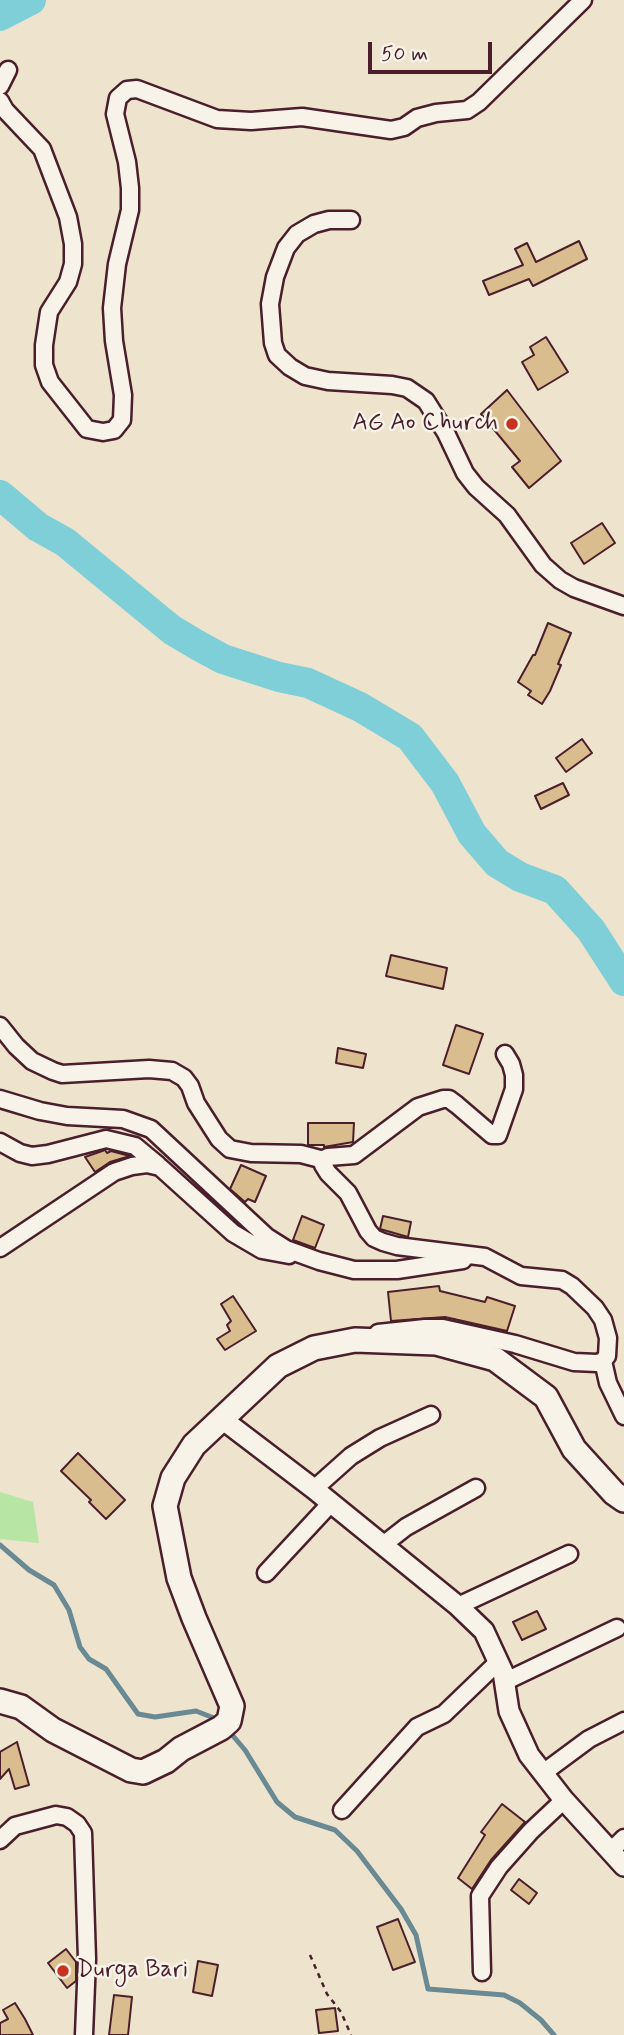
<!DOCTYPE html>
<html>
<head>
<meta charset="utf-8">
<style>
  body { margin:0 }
  #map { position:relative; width:624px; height:2035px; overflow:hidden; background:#eee3cd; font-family:Mynerve,sans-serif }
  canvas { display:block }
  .scale { position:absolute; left:368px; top:42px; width:124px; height:32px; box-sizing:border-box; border:4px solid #4a1f2b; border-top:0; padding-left:9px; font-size:21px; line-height:24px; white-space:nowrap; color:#4a1f2b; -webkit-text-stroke:5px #f7f3e8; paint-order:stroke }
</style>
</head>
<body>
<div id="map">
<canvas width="624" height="2035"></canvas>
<div class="scale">50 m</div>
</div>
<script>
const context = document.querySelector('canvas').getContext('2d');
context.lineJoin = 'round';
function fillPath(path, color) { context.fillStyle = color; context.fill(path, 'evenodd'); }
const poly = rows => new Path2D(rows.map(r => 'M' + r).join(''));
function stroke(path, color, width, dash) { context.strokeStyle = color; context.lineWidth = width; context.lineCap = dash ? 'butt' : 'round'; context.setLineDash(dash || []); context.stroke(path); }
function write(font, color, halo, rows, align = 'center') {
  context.font = font + ' Mynerve,sans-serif'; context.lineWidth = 5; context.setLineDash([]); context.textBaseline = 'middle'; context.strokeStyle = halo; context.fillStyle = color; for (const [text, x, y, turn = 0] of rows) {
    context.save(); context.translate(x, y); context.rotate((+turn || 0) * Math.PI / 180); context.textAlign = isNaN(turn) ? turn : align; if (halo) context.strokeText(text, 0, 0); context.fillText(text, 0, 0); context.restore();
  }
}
fillPath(poly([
  [0,1492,33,1502,39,1543,0,1539]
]), '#b7e5a3');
stroke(poly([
  [0,1545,29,1570,54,1585,69,1610,80,1647,89,1659,106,1669,138,1714,155,1717,196,1711,219,1720],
  [228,1730,245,1750,277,1802,295,1817,335,1830,357,1851,401,1909,416,1935,428,1989,504,1995,520,2003,541,2020,554,2035]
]), '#698993', 5);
stroke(poly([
  [0,16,31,0],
  [0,495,38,527,65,542,172,630,199,646,223,659,279,677,308,683,360,707,410,737,445,783,472,834,497,863,520,877,555,890,591,930,624,981]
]), '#7ecfd8', 30);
const building = poly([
  [579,241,587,259,533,286,529,279,489,295,483,281,523,265,515,249,527,243,536,262,579,241],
  [546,337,568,372,538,390,522,362,534,355,530,347,546,337],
  [507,390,561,461,529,488,512,467,520,461,481,414,507,390],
  [602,523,615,543,584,564,571,543,602,523],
  [548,623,571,633,558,664,561,665,550,691,542,704,528,695,531,691,518,682,533,655,535,655,548,623],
  [582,739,592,753,566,772,556,758,582,739],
  [563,783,569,795,541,809,535,796,563,783],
  [391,955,447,968,443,989,386,976,391,955],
  [456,1025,483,1034,469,1074,443,1065,456,1025],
  [338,1048,366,1054,363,1068,336,1063,338,1048],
  [308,1123,354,1123,353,1142,324,1147,324,1145,308,1145,308,1123],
  [105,1150,107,1153,111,1151,130,1156,110,1162,95,1172,85,1157,105,1150],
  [241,1165,266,1176,255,1202,248,1199,245,1202,230,1189,241,1165],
  [302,1216,324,1225,315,1248,293,1240,302,1216],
  [383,1216,411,1222,408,1237,380,1229,383,1216],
  [439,1286,440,1291,485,1302,487,1297,515,1306,507,1331,445,1317,391,1321,388,1292,439,1286],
  [233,1296,256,1331,225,1350,217,1339,230,1331,227,1325,231,1321,221,1304,233,1296],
  [78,1453,125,1500,106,1519,89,1502,91,1500,61,1471,78,1453],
  [537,1611,546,1629,522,1640,513,1622,537,1611],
  [17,1742,29,1785,15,1789,9,1769,0,1779,0,1752,17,1742],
  [502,1804,525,1822,491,1860,472,1889,458,1878,485,1835,481,1832,502,1804],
  [519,1879,537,1893,529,1904,511,1890,519,1879],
  [398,1919,415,1962,393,1970,377,1927,398,1919],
  [66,1949,76,1962,76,1981,67,1988,48,1963,66,1949],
  [198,1961,218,1965,212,1996,193,1992,198,1961],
  [114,1995,132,1997,128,2035,109,2035,114,1995],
  [15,2003,25,2019,33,2035,0,2035,0,2023,8,2019,3,2010,15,2003],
  [335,2008,338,2031,319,2033,316,2010,335,2008]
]);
fillPath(building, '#dabd8e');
stroke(building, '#4a1f2b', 2);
const minor = poly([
  [0,86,8,70],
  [0,101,5,110,42,149,68,217,73,244,73,264,68,282,49,312,44,345,44,365,50,382,87,429,103,432,114,430,122,420,123,395,114,341,112,308,117,264,130,210,130,188,127,162,115,114,118,98,127,90,137,89,217,119,251,121,302,117,391,130,404,127,417,118,436,113,467,110,479,102,583,0],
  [351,220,329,220,314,224,297,234,286,248,275,277,270,304,273,343,277,355,290,367,305,376,328,381,392,385,407,388,426,401,446,433,465,473,476,487,507,515,543,565,560,580,574,588,624,606],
  [0,1026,16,1046,32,1061,53,1071,62,1074,149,1069,172,1071,184,1078,190,1086,196,1103,219,1139,230,1149,251,1153,301,1154,324,1160],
  [0,1099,40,1111,67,1116,123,1119,151,1129,267,1237,286,1249,319,1261,354,1270,397,1270,463,1260],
  [0,1142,20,1153,32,1156,48,1154,106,1139,135,1146,158,1165],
  [0,1248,114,1172,132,1166,147,1164,160,1167,233,1233,262,1250,289,1255],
  [378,1333,425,1328,443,1328,515,1344,574,1362,597,1363,603,1361,607,1356,608,1338,603,1320,595,1308,572,1286,562,1280,521,1276,485,1257,397,1246,383,1242,374,1238,368,1231,348,1193,328,1173,323,1165,324,1159,328,1157,354,1155,418,1107,443,1099,449,1099,457,1105,492,1135,498,1135,514,1089,514,1075,511,1064,505,1054],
  [603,1361,608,1383,624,1416],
  [314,1489,351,1456,380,1438,431,1415],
  [383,1545,406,1527,476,1488],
  [266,1573,331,1503],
  [458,1606,569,1554],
  [504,1682,617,1628],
  [543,1773,589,1739,624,1721],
  [342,1810,417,1727,444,1714,498,1662],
  [0,1840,15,1826,56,1815,67,1817,77,1824,83,1833,87,1959,84,2035],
  [610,1852,624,1838],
  [482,1972,480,1896,499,1867,531,1831,564,1800]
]);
const tertiary = poly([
  [222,1419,314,1489,458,1606,484,1631,503,1672,509,1711,529,1755,564,1800,624,1866]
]);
const secondary = poly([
  [0,1701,21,1707,53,1730,131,1770,143,1772,166,1761,181,1749,221,1728,229,1721,232,1706,194,1618,179,1578,165,1506,173,1478,194,1445,278,1366,314,1348,355,1340,436,1343,495,1359,546,1397,574,1449,614,1493,624,1500]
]);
stroke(minor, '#4a1f2b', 21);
stroke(tertiary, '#4a1f2b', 24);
stroke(secondary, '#4a1f2b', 28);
stroke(poly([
  [310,1955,327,1994,341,2012,351,2035]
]), '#4a1f2b', 2.5, [5, 5]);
stroke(minor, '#f7f3e8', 16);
stroke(tertiary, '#f7f3e8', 19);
stroke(secondary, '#f7f3e8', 23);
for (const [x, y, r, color] of [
  [512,424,7,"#c8321e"],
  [63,1971,7,"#c8321e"]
]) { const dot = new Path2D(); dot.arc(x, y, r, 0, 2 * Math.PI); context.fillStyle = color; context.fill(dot); stroke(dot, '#f7f3e8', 2.5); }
write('24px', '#4a1f2b', '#f7f3e8', [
  ["AG Ao Church",498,424],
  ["Durga Bari",77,1971,"left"]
], 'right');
</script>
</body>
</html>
